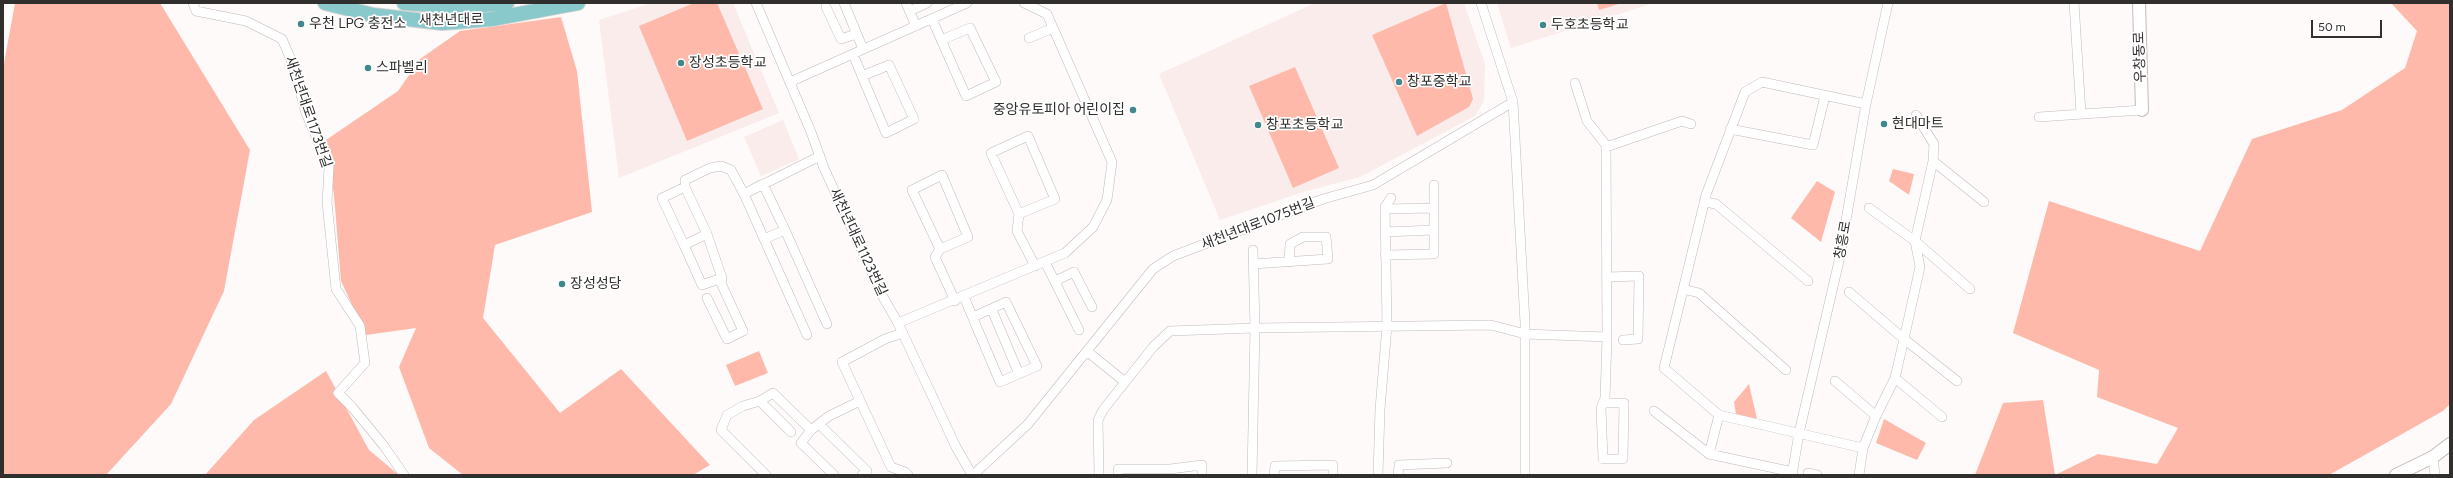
<!DOCTYPE html>
<html>
<head>
<meta charset="utf-8">
<style>
  body { margin:0 }
  #map { position:relative; width:2453px; height:478px; overflow:hidden; background:#fefaf9; font-family:Figtree,sans-serif }
  canvas { display:block }
  .frame { position:absolute; inset:0; border:4px solid #312f2e; pointer-events:none }
  .scale { position:absolute; left:2311px; top:20px; width:71px; height:18px; box-sizing:border-box; border:2px solid #312f2e; border-top:0; padding-left:5px; font-size:12px; line-height:14px; white-space:nowrap; color:#312f2e; -webkit-text-stroke:3px #fff; paint-order:stroke }
</style>
</head>
<body>
<div id="map">
<canvas width="2453" height="478"></canvas>
<div class="frame"></div>
<div class="scale">50 m</div>
</div>
<script>
const context = document.querySelector('canvas').getContext('2d');
context.lineJoin = 'round';
function fillPath(path, color) { context.fillStyle = color; context.fill(path, 'evenodd'); }
const poly = rows => new Path2D(rows.map(r => 'M' + r).join(''));
function stroke(path, color, width, dash) { context.strokeStyle = color; context.lineWidth = width; context.lineCap = dash ? 'butt' : 'round'; context.setLineDash(dash || []); context.stroke(path); }
function write(font, color, halo, rows, align = 'center') {
  context.font = font + ' Figtree,"Noto Sans KR",sans-serif'; context.lineWidth = 3.5; context.setLineDash([]); context.textBaseline = 'middle'; context.strokeStyle = halo; context.fillStyle = color; for (const [text, x, y, turn = 0] of rows) {
    context.save(); context.translate(x, y); context.rotate((+turn || 0) * Math.PI / 180); context.textAlign = isNaN(turn) ? turn : align; if (halo) context.strokeText(text, 0, 0); context.fillText(text, 0, 0); context.restore();
  }
}
fillPath(poly([
  [652,3,733,3,779,113,619,178,599,20],
  [1315,3,1464,3,1485,64,1484,101,1475,116,1360,177,1303,192,1220,220,1159,74],
  [1497,3,1654,3,1511,48],
  [783,120,799,159,761,176,744,137]
]), '#f9ecea');
fillPath(poly([
  [15,3,160,3,250,150,224,291,171,404,106,475,3,475,3,69],
  [694,3,717,3,763,109,687,141,639,26],
  [1446,3,1473,99,1469,107,1417,136,1372,35],
  [1597,3,1622,3,1599,10],
  [2391,3,2450,3,2450,404,2443,411,2329,475,1975,475,2003,403,2043,400,2055,475,2098,454,2157,464,2178,428,2097,397,2099,370,2013,333,2049,201,2200,251,2252,139,2342,110,2405,68,2417,31],
  [561,17,577,71,592,212,495,245,483,318,560,413,621,369,710,465,693,475,463,475,429,448,399,367,416,328,366,335,341,281,334,195,326,140,398,91,420,59,460,31],
  [1295,67,1339,168,1293,188,1249,86],
  [1893,169,1914,174,1909,195,1889,181],
  [1817,181,1835,192,1821,242,1791,218],
  [759,351,768,373,735,386,726,365],
  [326,371,369,450,399,475,205,475,254,420],
  [1749,384,1757,419,1736,414,1734,402],
  [1884,419,1926,443,1917,460,1876,443]
]), '#ffb9ab');
const street = poly([
  [193,3,196,11,246,21,282,39,292,62,306,113,329,167,327,203,336,289,360,326,365,363,338,393,352,407,384,446,404,475],
  [756,3,811,132,824,168,883,297,898,323,956,447,972,475],
  [844,3,863,49],
  [906,3,916,26],
  [1481,3,1513,102,1525,323,1525,475],
  [2074,3,2081,113],
  [826,7,841,39,856,34],
  [910,11,927,3],
  [932,19,966,96,996,82,970,28,941,40],
  [1029,38,1053,28],
  [853,54,862,76,889,65,914,119,886,133,862,76],
  [790,82,967,3],
  [1575,83,1587,121,1606,145,1607,337,1605,398,1601,408,1603,459,1623,459,1624,403,1603,403],
  [1866,104,1762,82,1745,92,1706,195,1664,368,1719,415,1863,448,1876,416],
  [1916,115,1934,144,1933,161,1984,202],
  [2039,117,2142,110],
  [1730,129,1813,145,1825,96],
  [1606,147,1682,121,1691,124],
  [685,187,662,198,684,245,707,234],
  [1705,202,1716,204,1808,281],
  [1869,208,1915,241,1933,161],
  [1385,209,1434,208,1434,185],
  [1019,214,991,153,1028,136,1055,199,1019,214,1017,231,1035,266],
  [785,230,763,184,744,194,807,335],
  [1385,232,1434,230],
  [764,239,785,230,827,324],
  [1915,241,1970,289],
  [684,245,702,285,722,278],
  [940,249,912,190,942,175,968,237,940,249,935,257,955,301],
  [1385,255,1434,254,1434,208],
  [1045,262,1079,330],
  [1253,264,1328,259,1326,237,1303,237,1290,244,1289,262],
  [1607,277,1639,276,1638,339,1623,340],
  [1055,281,1074,272,1092,307],
  [1683,289,1699,293,1786,370],
  [1849,292,1904,339,1920,267,1915,241],
  [964,297,1000,382,1037,366,1006,302,973,317],
  [707,298,727,339,743,331,721,283,722,278,707,234,685,187,685,180,710,168,721,166,731,170,744,194,820,156],
  [992,310,1019,374],
  [898,323,1065,253,1093,227,1107,200,1112,162,1047,14,1024,3],
  [903,333,885,339,842,362,891,467,905,472,908,475],
  [1088,352,1125,382],
  [1835,381,1876,416,1895,378],
  [760,401,743,406,727,415,721,430,766,475],
  [1654,411,1709,454],
  [1719,415,1709,454,1793,472],
  [1942,417,1895,378,1904,339,1957,381],
  [820,425,867,471,862,475],
  [791,432,760,401,773,393,811,430],
  [2433,457,2435,475],
  [1808,473,1817,475],
  [834,475,801,443,811,430,829,416,860,401],
  [973,475,1028,424,1153,269,1173,256,1323,199,1373,185,1513,102],
  [1099,475,1098,420,1103,410,1153,347,1170,331,1255,328,1491,325,1525,334,1607,337],
  [1118,475,1118,469,1170,469,1202,465,1202,475],
  [1252,475,1255,328,1253,250],
  [1274,475,1275,466,1333,465,1333,475],
  [1378,475,1380,409,1387,326,1385,207,1391,198],
  [1398,475,1399,465,1447,463],
  [1792,475,1799,433,1839,261,1866,104,1888,3],
  [1859,475,1863,448]
]);
const secondary = poly([
  [2139,3,2142,110],
  [2396,475,2433,457,2450,444]
]);
const primary = poly([
  [325,3,373,15,442,23,492,19,578,3],
  [404,3,461,7,507,3]
]);
stroke(street, '#c1bbb9', 10);
stroke(secondary, '#c1bbb9', 14);
stroke(primary, '#d6d5d5', 16);
stroke(street, '#fff', 9);
stroke(secondary, '#fff', 12);
stroke(primary, '#89c8cb', 14);
for (const [x, y, r, color] of [
  [301,24,4,"#40888c"],
  [1543,25,4,"#40888c"],
  [681,63,4,"#40888c"],
  [368,68,4,"#40888c"],
  [1399,82,4,"#40888c"],
  [1133,110,4,"#40888c"],
  [1884,124,4,"#40888c"],
  [1258,125,4,"#40888c"],
  [562,284,4,"#40888c"]
]) { const dot = new Path2D(); dot.arc(x, y, r, 0, 2 * Math.PI); context.fillStyle = color; context.fill(dot); stroke(dot, '#fff', 1.5); }
write('14px', '#312f2e', '#fff', [
  ["새천년대로",451,20,-1],
  ["우창동로",2140,57,-92],
  ["새천년대로1173번길",308,112,71],
  ["새천년대로1075번길",1258,224,-21],
  ["창흥로",1843,240,-80],
  ["새천년대로1123번길",858,242,65]
]);
write('14px', '#312f2e', '#fff', [
  ["우천 LPG 충전소",309,24],
  ["두호초등학교",1551,25],
  ["장성초등학교",689,63],
  ["스파벨리",376,68],
  ["창포중학교",1407,82],
  ["중앙유토피아 어린이집",1125,110,"right"],
  ["현대마트",1892,124],
  ["창포초등학교",1266,125],
  ["장성성당",570,284]
], 'left');
</script>
</body>
</html>
